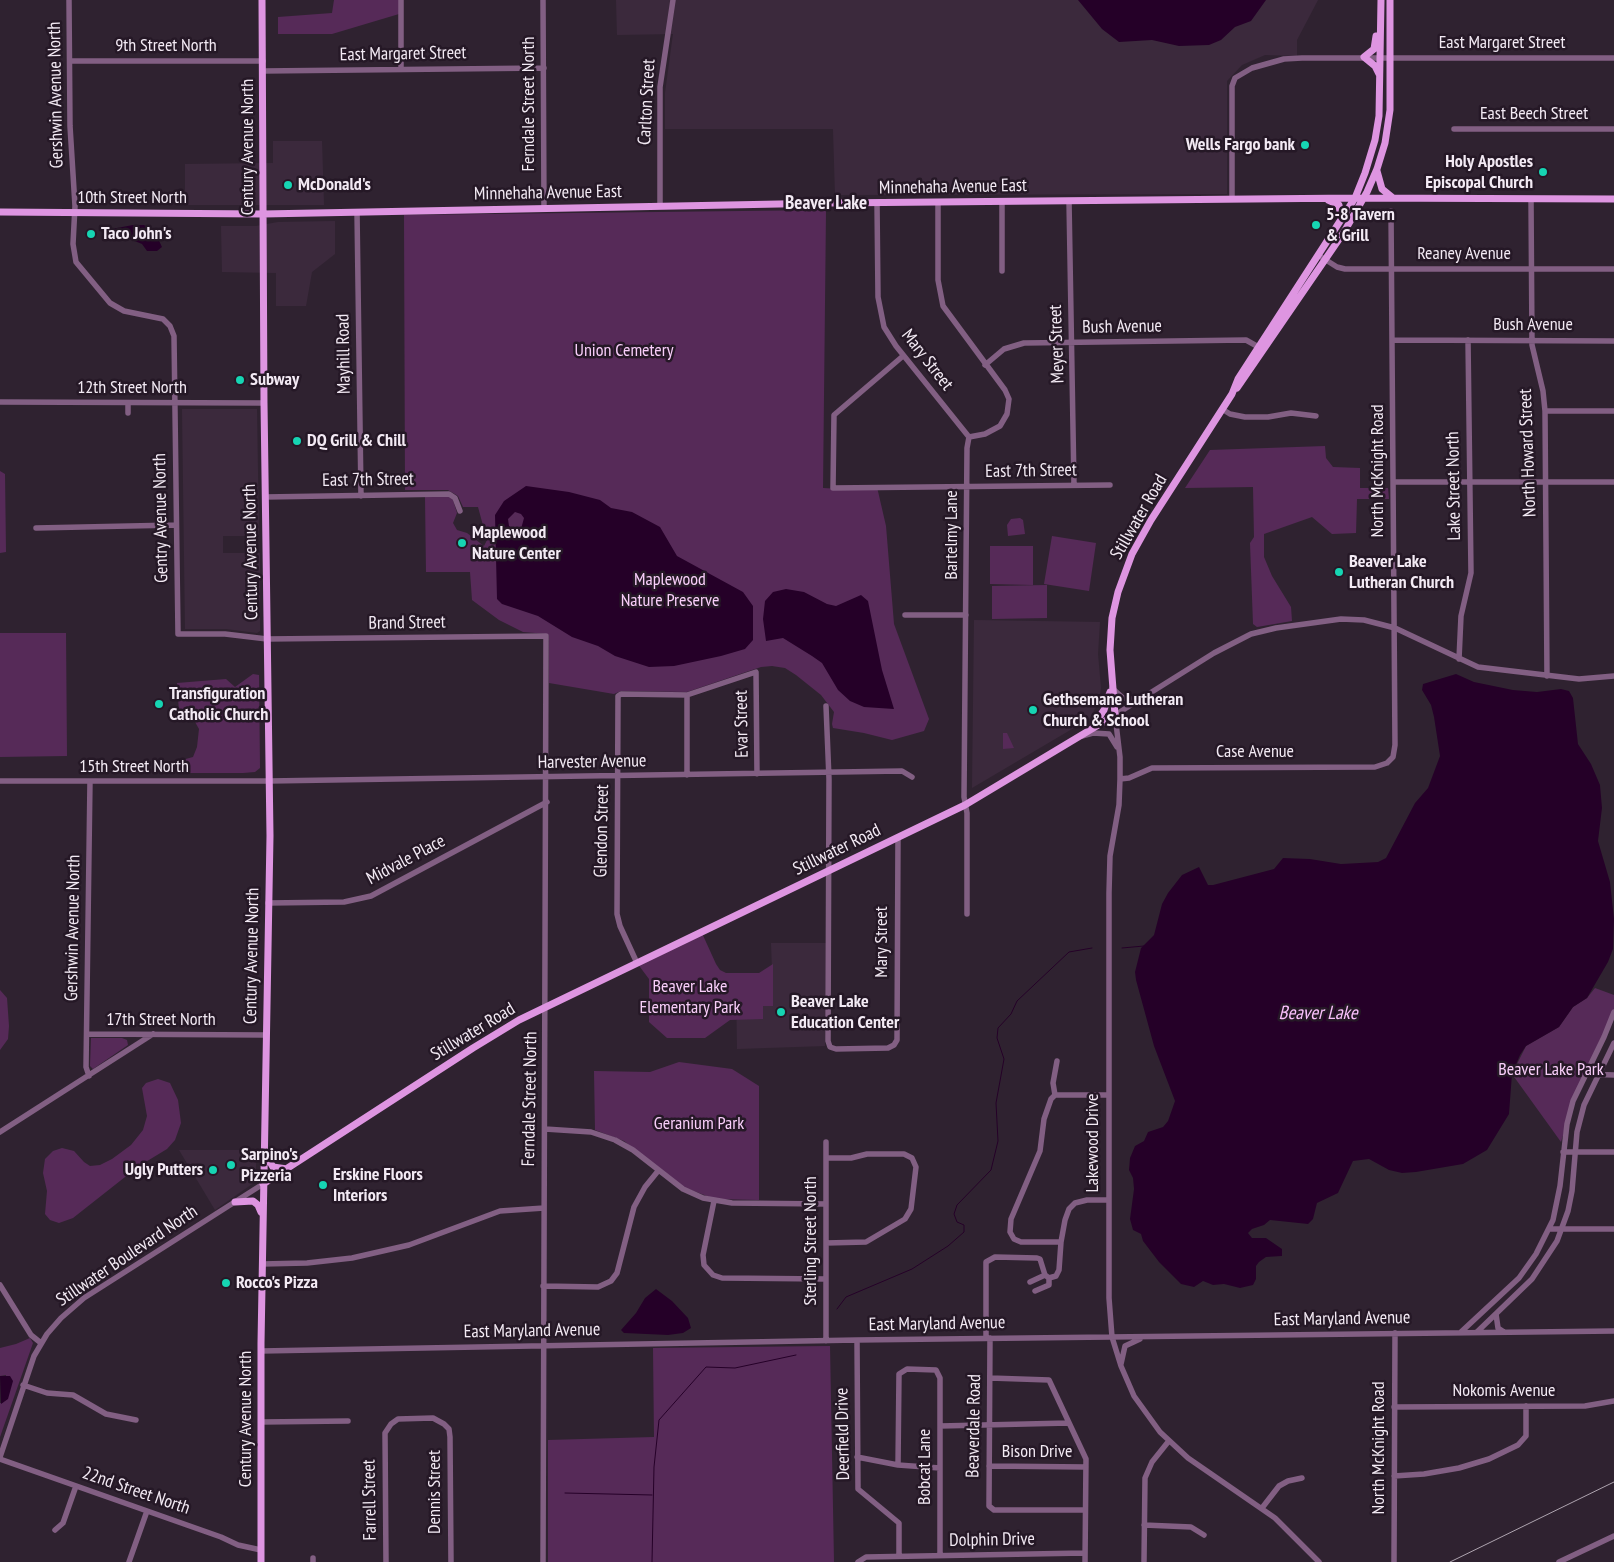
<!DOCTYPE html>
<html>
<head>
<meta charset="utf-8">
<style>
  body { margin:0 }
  canvas { display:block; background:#2f2230 }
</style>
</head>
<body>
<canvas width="1614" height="1562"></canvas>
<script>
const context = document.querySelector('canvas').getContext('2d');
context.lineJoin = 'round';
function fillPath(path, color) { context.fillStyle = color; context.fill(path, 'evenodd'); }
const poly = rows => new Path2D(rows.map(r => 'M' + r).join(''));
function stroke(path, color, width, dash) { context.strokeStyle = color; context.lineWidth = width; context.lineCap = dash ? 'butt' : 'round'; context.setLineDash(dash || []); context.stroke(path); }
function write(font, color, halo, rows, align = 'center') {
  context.font = font + ' "PT Sans Narrow",sans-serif'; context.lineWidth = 5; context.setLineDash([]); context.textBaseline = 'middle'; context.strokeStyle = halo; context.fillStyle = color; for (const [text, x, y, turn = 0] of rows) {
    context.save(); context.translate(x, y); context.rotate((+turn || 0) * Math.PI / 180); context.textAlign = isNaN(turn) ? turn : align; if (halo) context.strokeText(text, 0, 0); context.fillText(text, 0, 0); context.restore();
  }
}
fillPath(poly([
  [616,0,1318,0,1297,40,1297,56,1265,55,1242,65,1227,81,1227,194,835,195,833,129,665,129,665,93,673,34,617,35],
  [273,141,322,141,324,205,185,205,185,164,273,163],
  [335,221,335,254,312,272,306,306,276,306,276,273,222,272,221,226,256,226,278,222],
  [182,409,257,409,259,536,223,536,223,553,260,553,260,631,257,633,226,629,185,629],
  [974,620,1100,622,1098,654,1101,688,1099,702,1089,719,972,788],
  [771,943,827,943,825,1046,737,1049,736,978,760,976,772,969],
  [179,1150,257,1150,255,1182,215,1210]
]), '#3b293c');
fillPath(poly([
  [334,0,399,0,399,14,332,34,278,34,278,17,332,13],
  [826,210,823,488,859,490,877,487,886,526,894,624,929,719,924,731,892,740,864,733,833,728,832,724,834,712,821,695,796,675,785,668,772,666,761,667,687,692,621,691,614,694,549,683,549,636,547,634,523,632,499,620,472,600,470,572,426,572,425,497,449,497,453,500,457,513,453,523,457,530,467,533,484,546,487,540,478,507,463,507,458,496,448,490,405,490,404,215],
  [1325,446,1326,458,1333,467,1360,468,1360,488,1388,488,1389,499,1357,499,1356,533,1332,534,1312,517,1264,534,1264,557,1272,576,1291,607,1292,621,1257,627,1253,624,1250,543,1254,537,1253,487,1185,488,1210,450],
  [0,471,5,474,6,552,0,553],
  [1020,518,1023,520,1025,534,1008,536,1007,525,1011,519],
  [1052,536,1096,543,1089,591,1044,584],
  [990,546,1033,546,1033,585,990,584],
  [1047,585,1047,618,992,619,992,586],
  [0,633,66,633,67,756,0,757],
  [253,674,259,675,260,768,255,772,243,773,183,773,182,760,193,757,197,747,199,729,190,713,179,712,177,683,226,679,235,687],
  [1003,733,1007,733,1014,748,1003,749],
  [701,931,716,964,720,970,726,973,759,973,773,964,773,1006,763,1006,763,1019,730,1020,705,1038,667,1038,649,1022,649,979,637,963],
  [1595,988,1614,995,1614,1012,1573,1101,1561,1142,1512,1074,1526,1046,1559,1027,1573,1007,1587,998],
  [0,990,7,998,9,1026,8,1039,0,1050],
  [91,1038,122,1038,127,1040,128,1045,93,1069,90,1066],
  [679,1062,732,1069,759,1086,759,1200,715,1199,683,1187,624,1141,595,1130,594,1071,650,1072],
  [158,1079,170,1083,178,1100,181,1123,175,1140,167,1149,139,1166,73,1218,59,1223,50,1220,45,1214,47,1191,43,1173,45,1159,53,1151,62,1148,74,1151,84,1162,90,1166,100,1165,112,1159,131,1145,143,1130,147,1116,142,1088,146,1083],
  [30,1338,33,1343,0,1437,0,1403,3,1403,6,1375,0,1376,0,1348,16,1344],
  [830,1346,834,1562,548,1562,548,1440,654,1437,653,1348]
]), '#562a58');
fillPath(poly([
  [1078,0,1266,0,1251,21,1235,27,1221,40,1209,45,1179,46,1152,40,1119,42,1102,29],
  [133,225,144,225,155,232,162,247,157,251,147,251,142,244,127,238,112,240,106,239,106,230],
  [526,486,569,492,600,500,611,508,632,512,660,527,677,556,743,592,753,606,753,640,745,649,721,656,674,666,649,667,615,656,598,646,572,637,538,616,502,604,497,599,495,515,504,501],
  [515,512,521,514,524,518,521,529,515,530,509,526,508,519],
  [786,589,804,592,827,604,836,606,861,595,868,601,882,670,894,709,864,707,850,701,838,690,822,663,812,656,783,638,766,641,763,619,765,601,773,592],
  [1456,674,1474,682,1513,690,1537,692,1561,689,1569,691,1573,698,1578,744,1591,764,1600,785,1602,808,1598,841,1610,882,1614,919,1613,949,1608,962,1587,998,1573,1007,1559,1027,1526,1046,1520,1055,1512,1074,1509,1114,1487,1150,1463,1164,1416,1172,1402,1173,1389,1170,1369,1159,1353,1161,1338,1193,1317,1203,1313,1219,1308,1224,1270,1220,1264,1225,1252,1229,1248,1233,1252,1238,1266,1238,1282,1249,1282,1256,1266,1257,1259,1262,1256,1266,1256,1279,1253,1285,1240,1288,1224,1284,1213,1285,1203,1281,1194,1287,1181,1284,1159,1262,1143,1241,1141,1234,1133,1230,1130,1219,1134,1189,1133,1178,1129,1170,1130,1158,1135,1146,1144,1141,1148,1132,1163,1127,1168,1121,1175,1101,1154,1046,1136,980,1135,972,1141,948,1154,935,1162,904,1168,893,1182,875,1199,867,1208,885,1213,885,1274,869,1283,858,1310,859,1341,864,1378,862,1386,858,1415,803,1428,788,1440,756,1434,717,1431,705,1422,690,1423,684],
  [656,1289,672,1301,688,1318,691,1328,683,1333,668,1335,624,1333,621,1330,636,1313,645,1298],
  [0,1376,10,1376,13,1381,8,1399,1,1404]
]), '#250028');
stroke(poly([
  [1122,948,1144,946],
  [837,1309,846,1297,912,1269,948,1246,964,1232,964,1225,957,1222,954,1214,957,1205,991,1170,998,1141,996,1103,1004,1059,997,1038,998,1028,1011,1014,1017,1001,1069,952,1092,948],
  [565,1493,652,1495],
  [652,1562,654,1467,659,1420,706,1367,735,1368,796,1355]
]), '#250028', 1);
stroke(poly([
  [69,0,70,126,75,206,73,244,76,262,110,303,124,311,163,319,170,326,174,336,178,634,225,634,267,639,546,636,543,1562],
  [401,0,401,69],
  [543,0,544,208],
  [70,61,263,61],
  [263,71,544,68],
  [1454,129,1614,129],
  [1232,199,1232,86,1235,78,1252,68,1284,59,1302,58,1614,58],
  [1531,199,1532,345,1543,391,1545,411,1547,676],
  [1069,201,1074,485],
  [938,202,938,280,943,306,1005,390,1009,399,1007,414,1000,426,985,434,969,437],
  [1002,202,1002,271],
  [877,203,878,297,884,327,896,346,969,437],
  [660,206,660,87,673,0],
  [357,212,361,496],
  [1318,255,1337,267,1345,269,1614,269],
  [1392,340,1614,341],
  [903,356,834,415,833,488,1110,485],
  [985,365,1004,349,1024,343,1246,340,1262,349],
  [0,402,264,403],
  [128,403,128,413],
  [1222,409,1230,414,1245,417,1268,417,1291,413,1316,416],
  [1545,411,1614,411],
  [1393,482,1614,482],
  [265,497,449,494,455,498,460,511],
  [36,528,176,525],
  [905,615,966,615],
  [1459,659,1461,616,1471,573,1468,340],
  [1112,688,1123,698,1138,700],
  [826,706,829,779,828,1041,830,1047,836,1049,888,1048,894,1045,897,1040,898,837],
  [1082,736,1093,733,1109,734,1117,747],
  [687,775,687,695],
  [1120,779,1129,778,1152,768,1375,767,1387,763,1393,757,1395,745,1391,211],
  [0,781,269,781,902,771,912,777],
  [268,903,344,902,371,896,547,802],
  [967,914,967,813,964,797,967,448,969,437],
  [637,963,620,926,617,914,618,696,621,694,687,695,756,672,757,774],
  [87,1034,265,1035],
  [1586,1074,1614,1075],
  [89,1076,86,1067,90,781],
  [1055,1095,1053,1083,1057,1061],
  [1108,1095,1055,1095,1051,1099,1044,1119,1040,1151,1011,1219,1010,1232,1014,1239,1021,1242,1061,1242,1065,1220,1069,1209,1075,1203,1087,1200,1108,1200],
  [545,1129,591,1132,615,1140,633,1150,683,1189,703,1198,732,1203,826,1204],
  [0,1132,153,1034],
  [1563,1152,1614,1152],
  [714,1201,703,1255,704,1265,713,1275,722,1278,826,1279],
  [1549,1229,1614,1229],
  [826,1243,866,1242,905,1219,911,1209,916,1167,912,1158,904,1154,867,1154,851,1158,826,1158],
  [262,1264,307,1263,352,1258,409,1245,500,1211,544,1208],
  [1030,1282,1045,1275],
  [0,1285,31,1335,41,1343],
  [543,1286,598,1287,611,1281,617,1273,634,1207,645,1187,658,1171],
  [1035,1291,1049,1285,1049,1278],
  [1496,1314,1498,1328,1504,1332],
  [1461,1332,1519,1278,1536,1254,1553,1220,1560,1186,1567,1124,1573,1101,1604,1037,1614,1012],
  [1477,1332,1532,1279,1557,1241,1568,1211,1572,1191,1577,1132,1584,1105,1614,1043],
  [986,1338,986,1262,995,1257,1037,1258,1040,1259,1045,1275,1049,1278,1056,1276,1059,1270,1061,1242],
  [990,1338,989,1506,994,1510,1085,1510],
  [857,1340,858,1489,899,1523,899,1556],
  [826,1341,826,1142],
  [261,1351,857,1340,1614,1331],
  [1121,1364,1125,1346,1140,1339],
  [990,1378,1049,1380,1086,1459,1085,1562],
  [23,1385,47,1393,73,1395,106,1414,136,1420],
  [1394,1407,1585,1406,1614,1401],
  [261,1422,348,1421],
  [940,1426,1069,1423],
  [0,1457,34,1356,47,1334,61,1318,84,1298,263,1184],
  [857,1457,898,1465,940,1468],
  [0,1459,221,1537,238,1545,261,1550],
  [898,1465,899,1374,907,1369,936,1370,940,1378,940,1555],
  [989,1466,1086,1467],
  [1394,1476,1424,1474,1459,1468,1489,1459,1518,1445,1526,1436,1526,1406],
  [1262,1508,1279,1486,1288,1481,1302,1478],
  [1144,1525,1191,1527,1204,1535],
  [55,1530,63,1523,76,1486],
  [1144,1561,1145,1478,1152,1462,1168,1442],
  [129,1562,147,1511],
  [313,1562,313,1558],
  [386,1562,385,1433,391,1424,398,1419,433,1418,444,1424,449,1429,450,1437,451,1562],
  [858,1562,866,1557,1085,1553],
  [1319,1562,1275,1518,1188,1458,1160,1432,1134,1396,1121,1366,1112,1337,1109,1298,1109,893,1110,856,1119,805,1120,779,1120,757,1115,715,1214,653,1251,634,1276,628,1341,619,1364,620,1395,628,1478,667,1579,679,1614,676],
  [1394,1562,1395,1333],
  [1559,1562,1614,1536]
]), '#825f83', 5.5);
stroke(poly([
  [1376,36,1374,49,1364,57,1375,66,1379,74],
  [1377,171,1382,189,1393,198],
  [1328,200,1339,205,1341,219],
  [0,212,263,214,831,203,1355,198,1614,199],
  [1237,388,1344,232,1367,192,1377,169,1385,143,1390,110,1390,0],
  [1094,725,1104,710,1110,692],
  [266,1155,273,1167,287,1169],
  [263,1184,473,1048,519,1020,965,805,1115,715,1110,650,1112,618,1118,592,1132,554,1151,520,1232,394,1238,379,1355,198,1365,173,1375,140,1379,116,1381,0],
  [235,1202,253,1201,258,1205,261,1212],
  [261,1562,261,1343,270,836,264,403,262,0]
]), '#de95e1', 7);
stroke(poly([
  [1450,1562,1614,1482]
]), '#aea4af', 1);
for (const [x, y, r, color] of [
  [1305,145,5,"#16d5b3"],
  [1543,172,5,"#16d5b3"],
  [288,185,5,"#16d5b3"],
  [1316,225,5,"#16d5b3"],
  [91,234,5,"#16d5b3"],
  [240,380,5,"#16d5b3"],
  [297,441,5,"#16d5b3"],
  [462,543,5,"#16d5b3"],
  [1339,572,5,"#16d5b3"],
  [159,704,5,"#16d5b3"],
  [1033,710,5,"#16d5b3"],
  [781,1012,5,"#16d5b3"],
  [231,1165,5,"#16d5b3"],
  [213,1170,5,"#16d5b3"],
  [323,1185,5,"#16d5b3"],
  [226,1283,5,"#16d5b3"]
]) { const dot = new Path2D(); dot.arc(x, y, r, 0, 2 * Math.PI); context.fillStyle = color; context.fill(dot); stroke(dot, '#251826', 2); }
write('18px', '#f3eaf4', '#251826', [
  ["East Margaret Street",1502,43],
  ["9th Street North",166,46],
  ["East Margaret Street",403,54,-1],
  ["Gershwin Avenue North",56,95,-91],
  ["Carlton Street",647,102,-87],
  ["Ferndale Street North",529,104,-90],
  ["East Beech Street",1534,114],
  ["Century Avenue North",248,147,-90],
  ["Minnehaha Avenue East",953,187,-1],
  ["Minnehaha Avenue East",548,193,-1],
  ["10th Street North",132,198],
  ["Reaney Avenue",1464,254],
  ["Bush Avenue",1533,325],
  ["Bush Avenue",1122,327,-1],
  ["Meyer Street",1057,344,-92],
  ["Mayhill Road",344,354,-91],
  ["Mary Street",927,360,52],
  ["12th Street North",132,388],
  ["North Howard Street",1528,453,-92],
  ["East 7th Street",1031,471,-1],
  ["North McKnight Road",1378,471,-90],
  ["East 7th Street",368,480,-1],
  ["Lake Street North",1454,486,-91],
  ["Stillwater Road",1139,517,-60],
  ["Gentry Avenue North",161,518,-91],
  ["Bartelmy Lane",952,535,-90],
  ["Century Avenue North",251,552,-91],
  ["Brand Street",407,623,-1],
  ["Evar Street",742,724,-91],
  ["Case Avenue",1255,752],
  ["Harvester Avenue",592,762,-1],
  ["15th Street North",134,767],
  ["Glendon Street",602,831,-89],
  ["Stillwater Road",837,850,-26],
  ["Midvale Place",406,860,-28],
  ["Gershwin Avenue North",73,928,-89],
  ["Mary Street",882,942,-90],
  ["Century Avenue North",252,956,-89],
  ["17th Street North",161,1020],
  ["Stillwater Road",473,1032,-31],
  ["Ferndale Street North",530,1099,-89],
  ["Lakewood Drive",1093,1143,-90],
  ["Sterling Street North",811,1241,-90],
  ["Stillwater Boulevard North",127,1256,-34],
  ["East Maryland Avenue",1342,1319,-1],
  ["East Maryland Avenue",937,1324,-1],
  ["East Maryland Avenue",532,1331,-1],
  ["Nokomis Avenue",1504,1391],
  ["Century Avenue North",246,1419,-90],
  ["Beaverdale Road",974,1426,-89],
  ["Deerfield Drive",843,1434,-91],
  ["North McKnight Road",1379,1448,-90],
  ["Bison Drive",1037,1452],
  ["Bobcat Lane",925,1467,-90],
  ["22nd Street North",136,1491,19],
  ["Dennis Street",435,1492,-90],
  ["Farrell Street",370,1500,-91],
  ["Dolphin Drive",992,1540,-1]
]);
write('bold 18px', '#f3eaf4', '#251826', [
  ["Wells Fargo bank",1295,145,"right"],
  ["Holy Apostles",1533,162,"right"],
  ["Episcopal Church",1533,183,"right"],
  ["McDonald's",298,185],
  ["5-8 Tavern",1326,215],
  ["& Grill",1326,236],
  ["Taco John's",101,234],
  ["Subway",250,380],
  ["DQ Grill & Chill",307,441],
  ["Maplewood",472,533],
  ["Nature Center",472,554],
  ["Beaver Lake",1349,562],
  ["Lutheran Church",1349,583],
  ["Transfiguration",169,694],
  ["Catholic Church",169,715],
  ["Gethsemane Lutheran",1043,700],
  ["Church & School",1043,721],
  ["Beaver Lake",791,1002],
  ["Education Center",791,1023],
  ["Sarpino's",241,1155],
  ["Pizzeria",241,1176],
  ["Ugly Putters",203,1170,"right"],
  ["Erskine Floors",333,1175],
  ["Interiors",333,1196],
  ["Rocco's Pizza",236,1283]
], 'left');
write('18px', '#f9cefa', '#251826', [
  ["Union Cemetery",624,351],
  ["Maplewood",670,580],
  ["Nature Preserve",670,601],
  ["Beaver Lake",690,987],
  ["Elementary Park",690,1008],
  ["Beaver Lake Park",1551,1070],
  ["Geranium Park",699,1124]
]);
write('bold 19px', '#f3eaf4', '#251826', [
  ["Beaver Lake",826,204]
]);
write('italic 19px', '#f8bffa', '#251826', [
  ["Beaver Lake",1318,1014]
]);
</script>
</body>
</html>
